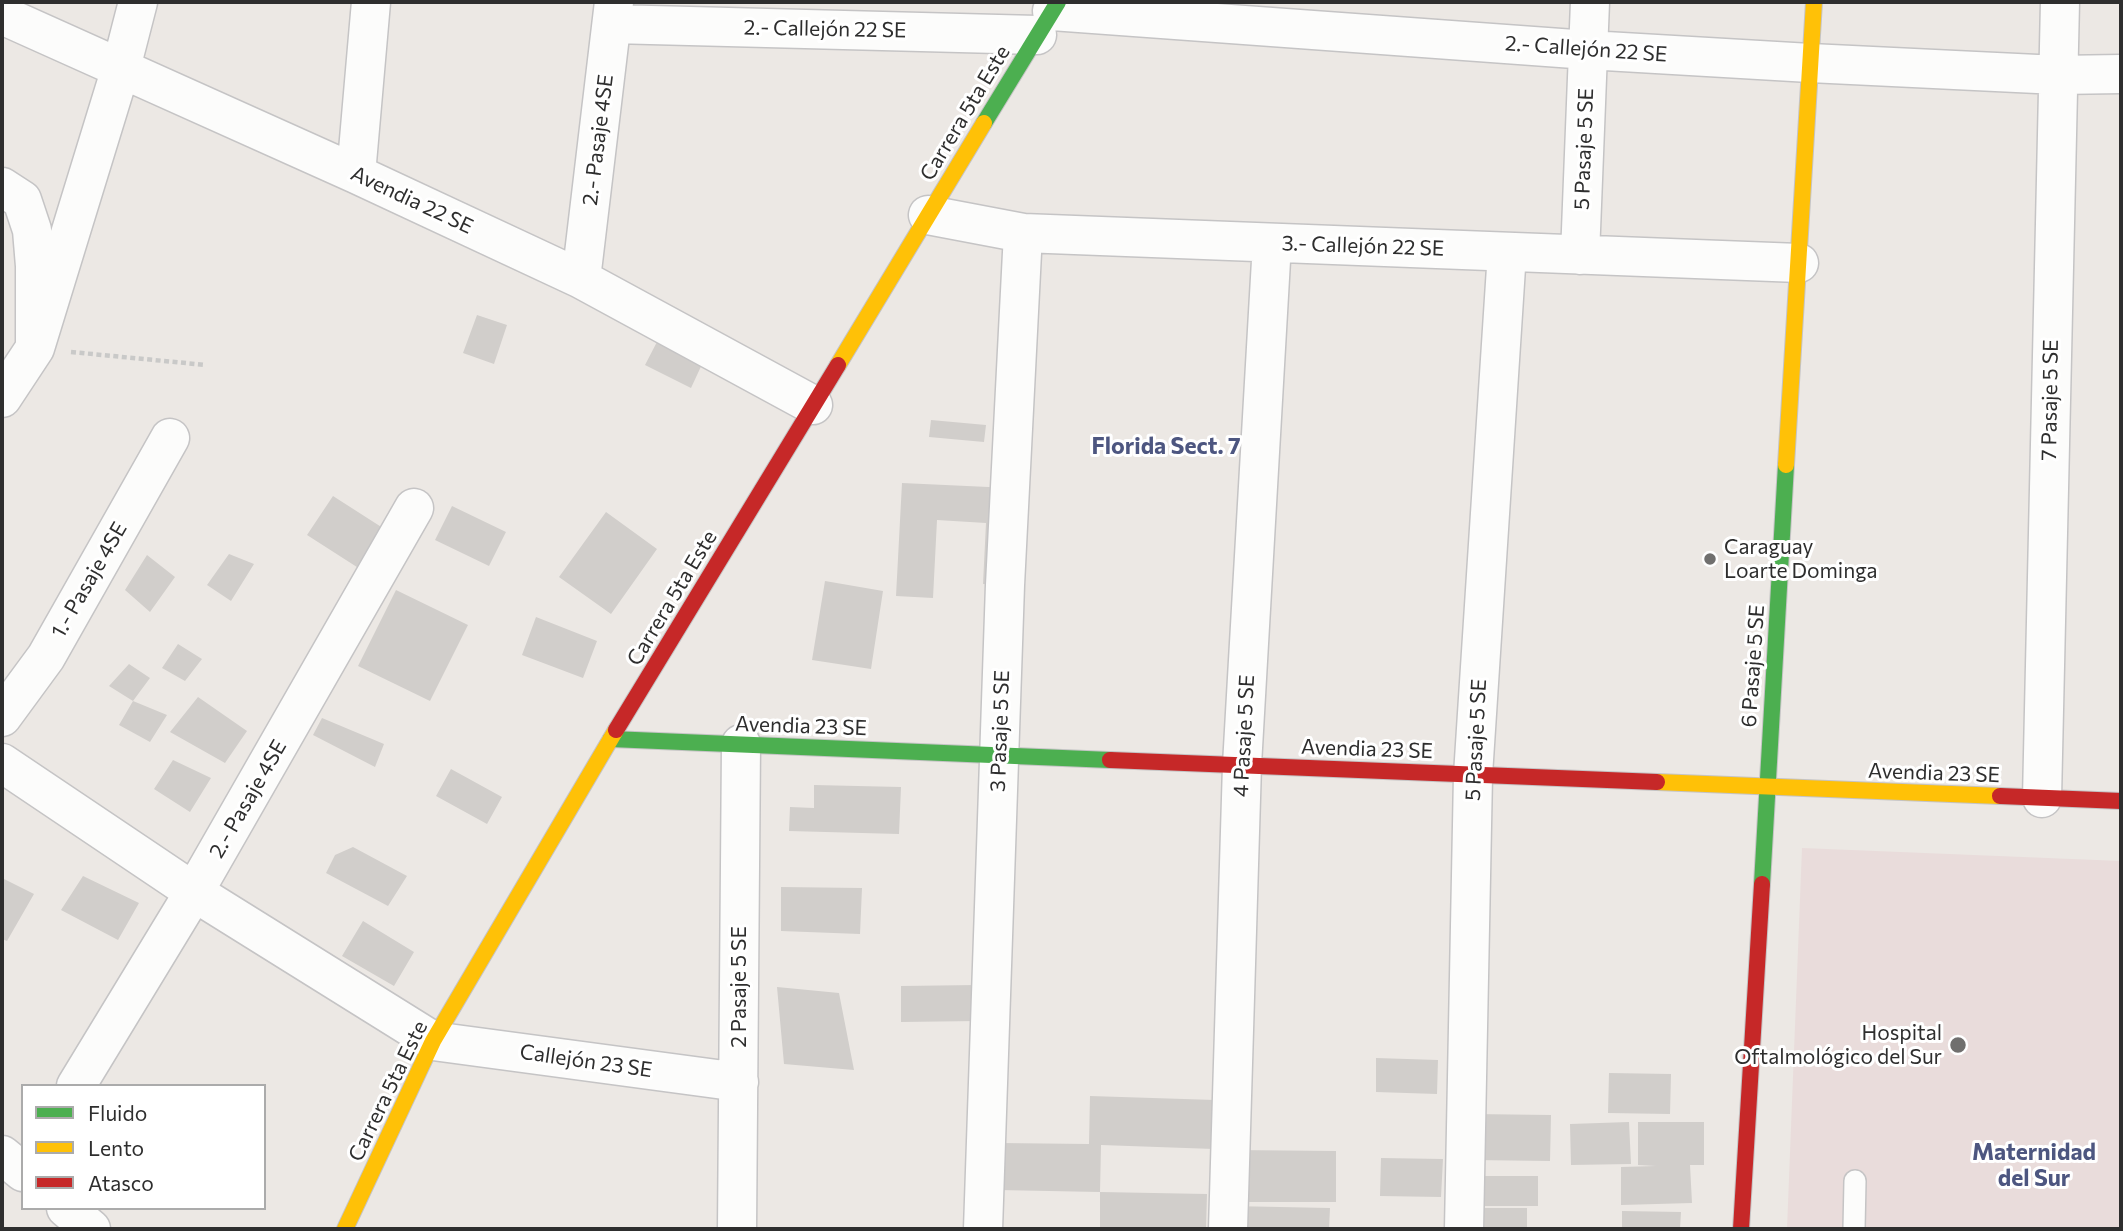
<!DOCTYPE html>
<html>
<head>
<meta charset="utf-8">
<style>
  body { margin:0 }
  #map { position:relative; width:2123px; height:1231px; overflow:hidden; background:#ece8e4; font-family:Commissioner,sans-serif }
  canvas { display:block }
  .frame { position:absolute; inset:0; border:4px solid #2e2e2e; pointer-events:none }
  .legend { position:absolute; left:21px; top:1084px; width:245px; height:126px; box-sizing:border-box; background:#fff; border:2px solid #ababab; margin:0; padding:9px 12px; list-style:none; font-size:21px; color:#2e2e2e }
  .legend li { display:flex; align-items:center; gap:14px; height:35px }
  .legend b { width:35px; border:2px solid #ababab }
</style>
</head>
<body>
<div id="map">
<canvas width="2123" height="1231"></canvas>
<div class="frame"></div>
<ul class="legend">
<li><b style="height:9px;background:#4caf50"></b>Fluido</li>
<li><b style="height:9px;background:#ffc107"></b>Lento</li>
<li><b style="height:9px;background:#c62828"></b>Atasco</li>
</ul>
</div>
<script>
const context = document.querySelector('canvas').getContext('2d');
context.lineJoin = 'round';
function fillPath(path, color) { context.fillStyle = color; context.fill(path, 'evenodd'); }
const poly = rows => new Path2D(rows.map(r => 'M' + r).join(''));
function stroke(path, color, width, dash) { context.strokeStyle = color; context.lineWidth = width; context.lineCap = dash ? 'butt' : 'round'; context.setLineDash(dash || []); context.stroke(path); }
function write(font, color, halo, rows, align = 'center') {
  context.font = font + ' Commissioner,sans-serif'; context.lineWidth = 6; context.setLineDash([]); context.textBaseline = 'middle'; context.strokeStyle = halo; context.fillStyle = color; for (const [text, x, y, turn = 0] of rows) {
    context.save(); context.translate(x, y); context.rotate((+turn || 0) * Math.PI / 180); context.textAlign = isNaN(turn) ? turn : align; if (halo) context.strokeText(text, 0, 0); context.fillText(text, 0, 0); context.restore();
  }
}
fillPath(poly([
  [1802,848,2121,861,2121,1229,1787,1229]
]), '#e9dcdb');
fillPath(poly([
  [477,315,507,325,494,364,463,353],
  [659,338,704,360,691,388,645,365],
  [931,420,986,425,984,442,929,437],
  [902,483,1010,488,1005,585,983,584,986,523,937,520,933,598,896,596],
  [333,496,386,530,360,569,307,535],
  [452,506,506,532,489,566,435,540],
  [606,512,657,549,611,614,559,577],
  [229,554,254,564,231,601,207,585],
  [147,555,175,577,150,612,125,590],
  [825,581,883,591,871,669,812,660],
  [396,590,468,625,430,701,358,666],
  [536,617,597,641,583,678,522,655],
  [178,644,202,659,185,681,162,668],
  [129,664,150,678,133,701,109,686],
  [198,697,247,731,225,763,170,732],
  [133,701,167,715,150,742,119,725],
  [322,718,384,744,375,767,313,735],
  [173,760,211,778,190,812,154,789],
  [451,769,502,797,487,824,436,796],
  [814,785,901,787,899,834,789,831,790,807,814,808],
  [353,847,407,876,388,906,326,873,335,855],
  [83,876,139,903,118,940,61,910],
  [2,878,34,894,7,941,2,939],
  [781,887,862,888,860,934,781,931],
  [363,921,414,952,394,986,342,956],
  [977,985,978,1021,901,1022,901,986],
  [777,987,839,993,854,1070,784,1064],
  [1376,1058,1438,1060,1437,1094,1376,1092],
  [1609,1073,1671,1074,1670,1114,1608,1113],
  [1090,1096,1215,1100,1214,1149,1101,1145,1100,1192,998,1190,999,1143,1089,1144],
  [1473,1114,1551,1115,1550,1161,1472,1160],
  [1629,1122,1631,1164,1571,1165,1570,1124],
  [1638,1122,1704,1122,1704,1165,1690,1165,1692,1203,1621,1205,1621,1167,1656,1166,1638,1165],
  [1232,1150,1336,1151,1336,1202,1232,1202],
  [1381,1158,1443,1159,1441,1197,1380,1196],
  [1473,1176,1538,1176,1538,1206,1473,1206],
  [1100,1192,1207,1194,1206,1229,1100,1229],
  [1230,1206,1330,1208,1329,1229,1230,1229],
  [1466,1208,1527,1208,1527,1229,1466,1229],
  [1622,1211,1681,1212,1680,1229,1622,1229]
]), '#d1cecb');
const lane = poly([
  [1854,1229,1855,1181]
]);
const street = poly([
  [1052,11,1588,50,1810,63,2058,75,2121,74],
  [2,15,356,174,581,279,813,405],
  [612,24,1037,35],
  [356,174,371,2],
  [2,187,22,200,32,230,35,266,35,348,2,398],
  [928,215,1023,233,1799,263],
  [1580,255,1590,2],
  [581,279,614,2],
  [35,348,121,68,138,2],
  [2,717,46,657,170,438],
  [2,763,194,892,433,1041,739,1082],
  [2042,798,2060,2],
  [76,1086,194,892,414,508],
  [2,1155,23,1172],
  [66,1208,91,1229],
  [737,1229,741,744],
  [983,1229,1005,585,1023,233],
  [1228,1229,1242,765,1272,243],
  [1464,1229,1473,775,1507,252]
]);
const fast = poly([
  [984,123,1058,2],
  [611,739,1110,760],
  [1762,884,1786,465]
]);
const slow = poly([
  [838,365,984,123],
  [1786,465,1814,2],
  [1657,782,2000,796],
  [345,1229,433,1041,616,730]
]);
const jam = poly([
  [616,730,838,365],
  [1110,760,1657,782],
  [2000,796,2121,801],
  [1741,1229,1762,884]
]);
stroke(lane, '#c5c4c5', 24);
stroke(street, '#c5c4c5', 41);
stroke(fast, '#c5c4c5', 18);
stroke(slow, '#c5c4c5', 18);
stroke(jam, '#c5c4c5', 18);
stroke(poly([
  [71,352,206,365]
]), '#c9c9c8', 4.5, [5, 3.5]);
stroke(lane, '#fcfcfb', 21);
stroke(street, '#fcfcfb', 38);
stroke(fast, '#4caf50', 16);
stroke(slow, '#ffc107', 16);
stroke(jam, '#c62828', 16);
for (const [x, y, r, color] of [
  [1710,559,7,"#706f6e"],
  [1958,1045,9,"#706f6e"]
]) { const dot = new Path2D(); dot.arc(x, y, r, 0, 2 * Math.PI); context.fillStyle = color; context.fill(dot); stroke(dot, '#fff', 2.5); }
write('21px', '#2e2e2e', '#fff', [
  ["2.- Callejón 22 SE",825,29,1],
  ["2.- Callejón 22 SE",1586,49,4],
  ["Carrera 5ta Este",965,113,-59],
  ["2.- Pasaje 4SE",598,140,-83],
  ["5 Pasaje 5 SE",1584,149,-88],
  ["Avendia 22 SE",412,200,25],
  ["3.- Callejón 22 SE",1363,246,2],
  ["7 Pasaje 5 SE",2050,400,-89],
  ["1.- Pasaje 4SE",89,580,-60],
  ["Carrera 5ta Este",672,598,-59],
  ["6 Pasaje 5 SE",1753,666,-86],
  ["Avendia 23 SE",801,726,2],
  ["3 Pasaje 5 SE",1000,731,-88],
  ["4 Pasaje 5 SE",1244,736,-87],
  ["5 Pasaje 5 SE",1476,740,-87],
  ["Avendia 23 SE",1367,749,2],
  ["Avendia 23 SE",1934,773,2],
  ["2.- Pasaje 4SE",248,799,-60],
  ["2 Pasaje 5 SE",739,987,-90],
  ["Callejón 23 SE",586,1061,8],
  ["Carrera 5ta Este",388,1091,-64]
]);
write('21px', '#2e2e2e', '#fff', [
  ["Caraguay",1724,547],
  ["Loarte Dominga",1724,571],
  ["Hospital",1942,1033,"right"],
  ["Oftalmológico del Sur",1942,1057,"right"]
], 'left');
write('bold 23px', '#4d5680', '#fff', [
  ["Florida Sect. 7",1166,446],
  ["Maternidad",2034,1152],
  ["del Sur",2034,1178]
]);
</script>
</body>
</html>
